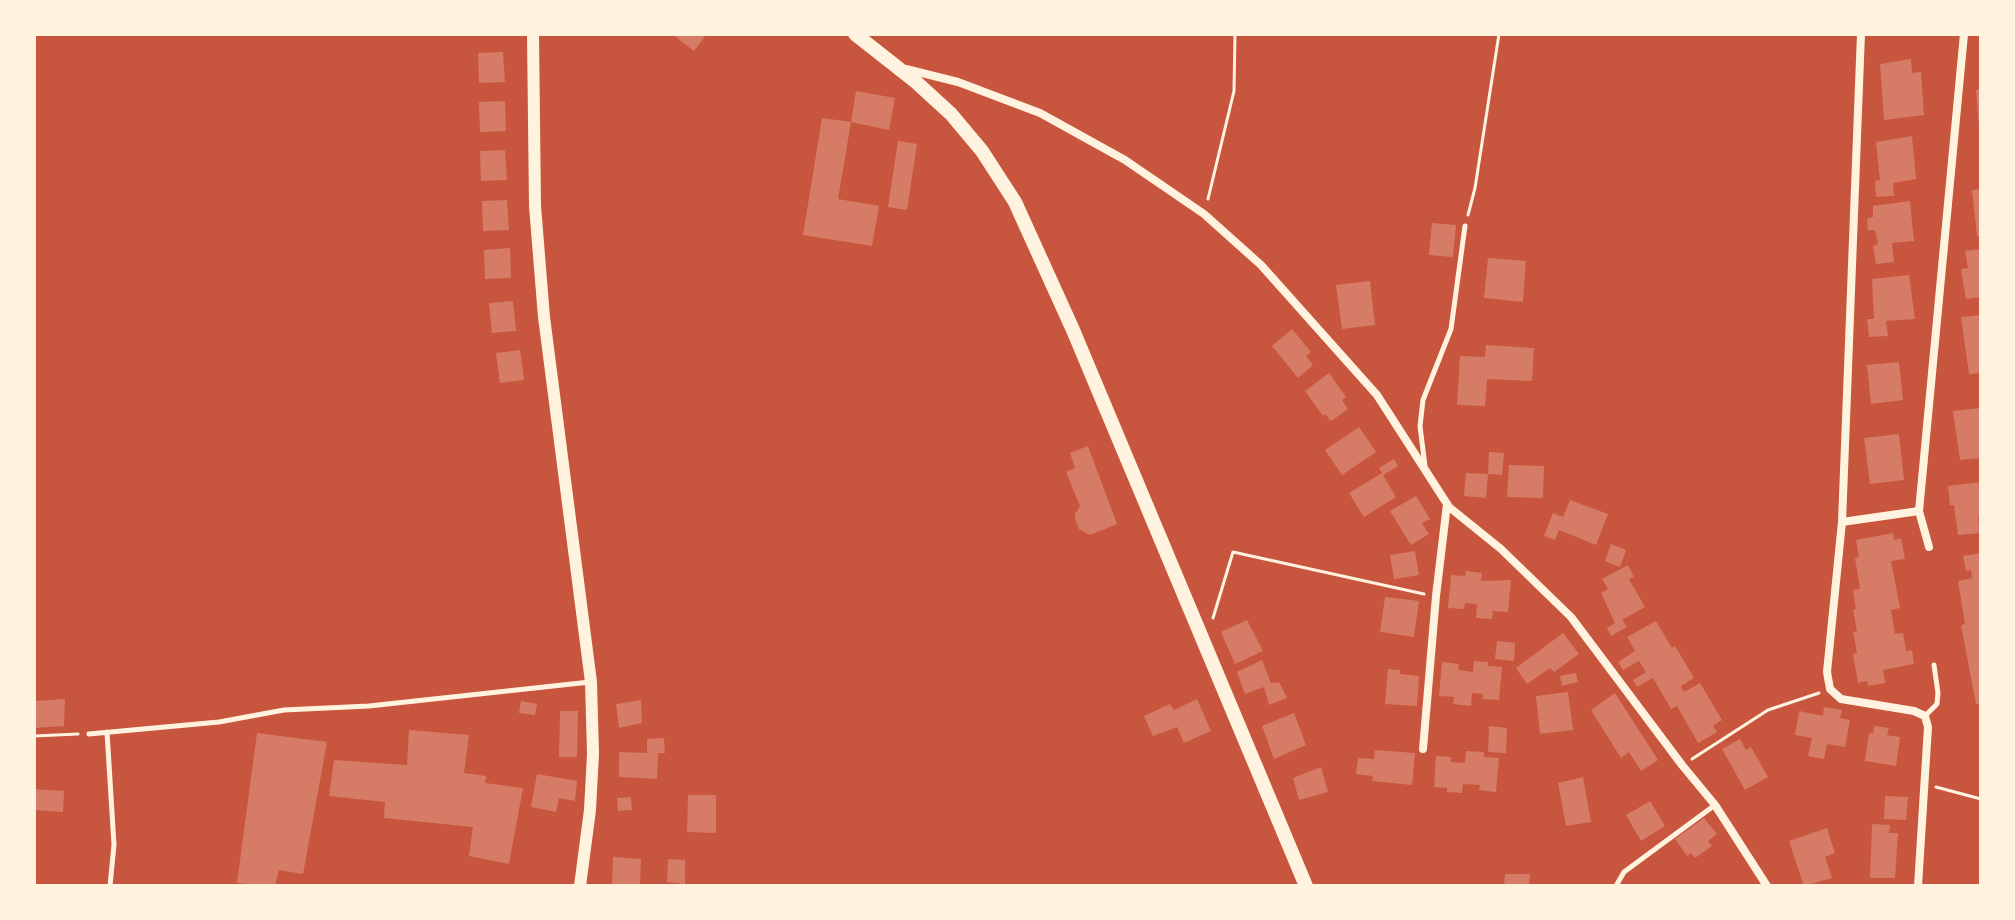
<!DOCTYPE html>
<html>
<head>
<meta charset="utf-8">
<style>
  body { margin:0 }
  #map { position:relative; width:2015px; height:920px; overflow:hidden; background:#c8553d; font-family:"Source Sans 3",sans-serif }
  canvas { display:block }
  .frame { position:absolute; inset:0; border:36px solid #fff3e0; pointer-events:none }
</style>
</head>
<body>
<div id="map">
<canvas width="2015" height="920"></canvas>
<div class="frame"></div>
</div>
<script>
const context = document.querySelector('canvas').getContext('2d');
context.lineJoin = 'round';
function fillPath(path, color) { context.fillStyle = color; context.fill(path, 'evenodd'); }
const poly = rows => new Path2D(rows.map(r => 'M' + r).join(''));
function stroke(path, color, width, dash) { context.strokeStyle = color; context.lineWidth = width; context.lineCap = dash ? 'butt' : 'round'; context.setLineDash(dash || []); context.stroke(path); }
fillPath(poly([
  [672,34,704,34,706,35,694,51],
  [503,52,505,82,479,83,478,53],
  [1911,59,1912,73,1921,72,1924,115,1884,120,1880,64],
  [1981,89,1981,127,1979,128,1976,90],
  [856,91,895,98,889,130,851,122],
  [505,101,506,131,480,132,479,102],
  [822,118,851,122,838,199,879,206,872,246,803,235],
  [1912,136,1916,179,1893,183,1894,196,1876,197,1875,181,1880,180,1876,142],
  [898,141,917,144,907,210,888,207],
  [505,150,507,180,481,181,480,151],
  [1981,189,1981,236,1977,236,1972,190],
  [507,200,509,230,483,231,482,201],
  [1910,201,1914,241,1892,243,1894,262,1876,264,1873,246,1878,244,1875,230,1868,230,1867,219,1873,217,1873,206],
  [1432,223,1456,225,1453,257,1429,255],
  [510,248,511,278,485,279,484,250],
  [1981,249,1981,297,1966,299,1961,269,1968,268,1965,251],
  [1488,258,1526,261,1523,302,1484,298],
  [1909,275,1915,319,1886,321,1888,336,1869,337,1867,319,1874,319,1872,279],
  [1370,281,1375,325,1342,329,1336,285],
  [513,301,516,331,492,333,489,303],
  [1981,315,1981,373,1969,374,1961,317],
  [1292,329,1311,352,1306,356,1313,365,1298,378,1272,346],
  [1486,345,1534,348,1532,381,1487,379,1485,406,1457,405,1460,356,1485,357],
  [520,350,524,380,500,383,496,353],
  [1899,362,1903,400,1871,404,1867,365],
  [1329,373,1346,397,1342,400,1348,409,1331,421,1325,414,1323,416,1305,391],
  [1981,408,1981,458,1960,460,1953,411],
  [1359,427,1376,452,1342,475,1325,450],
  [1899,434,1904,480,1870,484,1864,438],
  [1088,446,1117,524,1090,535,1079,529,1075,519,1075,514,1080,506,1066,472,1075,468,1070,453],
  [1489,452,1504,453,1502,475,1488,474,1486,498,1464,496,1466,473,1488,474],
  [1394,459,1398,466,1383,475,1396,497,1364,517,1349,493,1382,473,1379,468],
  [1509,465,1544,466,1543,498,1507,497],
  [1981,482,1981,518,1978,518,1980,533,1958,535,1954,505,1950,505,1948,486],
  [1416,496,1430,519,1422,523,1429,534,1411,545,1390,511],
  [1570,500,1608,514,1596,545,1559,530,1555,540,1544,536,1553,513,1563,517],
  [1893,533,1894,540,1901,538,1905,559,1891,561,1900,608,1891,610,1895,634,1903,633,1906,651,1912,650,1914,664,1883,670,1885,683,1868,686,1867,681,1858,683,1853,654,1857,653,1853,632,1857,631,1853,610,1856,609,1853,590,1860,589,1855,558,1859,557,1856,540],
  [1611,544,1626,550,1620,567,1605,561],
  [1415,551,1419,575,1394,579,1390,555],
  [1981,553,1981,703,1976,704,1961,625,1965,624,1958,581,1972,578,1971,570,1966,571,1963,556],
  [1628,565,1634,577,1629,579,1645,607,1622,620,1627,627,1611,636,1607,628,1615,623,1601,593,1608,589,1602,579],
  [1466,571,1482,573,1481,581,1511,580,1508,612,1493,611,1492,619,1476,618,1477,604,1465,603,1464,609,1448,608,1451,575,1465,576],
  [1385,597,1419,601,1414,637,1380,632],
  [1247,620,1263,651,1235,664,1221,632],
  [1656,621,1672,648,1675,646,1694,678,1681,686,1684,692,1700,683,1722,720,1713,726,1717,732,1698,743,1677,706,1671,709,1653,678,1637,687,1633,680,1646,672,1639,661,1623,670,1618,662,1635,651,1627,637],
  [1563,633,1579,654,1554,672,1550,668,1527,684,1516,668],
  [1497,641,1515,643,1514,661,1495,659],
  [1262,660,1271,683,1279,682,1287,698,1269,705,1264,687,1245,694,1237,672],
  [1474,661,1488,662,1488,666,1502,667,1499,700,1483,699,1483,694,1472,693,1471,706,1453,704,1454,697,1439,696,1442,662,1459,664,1458,670,1473,672],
  [1388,669,1400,670,1400,674,1419,676,1417,706,1385,704],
  [1576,673,1578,682,1562,686,1560,676],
  [1568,692,1573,730,1540,734,1536,696],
  [1615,693,1658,760,1641,771,1629,752,1621,758,1591,710],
  [65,699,64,726,34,728,34,701],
  [1197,699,1211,731,1184,743,1177,727,1153,736,1144,716,1170,704,1174,710],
  [641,700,642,723,619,728,616,704],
  [521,701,537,704,535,715,519,713],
  [1824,707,1842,710,1840,718,1850,720,1845,747,1827,744,1824,759,1808,756,1812,738,1795,735,1799,711,1823,716],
  [560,711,578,711,577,757,559,757],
  [1294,713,1306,745,1274,759,1262,726],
  [1489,726,1507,728,1506,753,1488,752],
  [1874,726,1889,728,1887,735,1900,737,1896,766,1865,761,1869,733,1873,734],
  [409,730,469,735,464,773,486,776,485,783,523,788,509,864,469,856,473,827,384,818,385,802,329,796,334,760,407,765],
  [257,733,327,742,303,874,279,870,275,886,237,883],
  [664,738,665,753,658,753,657,779,619,777,619,752,647,753,647,739],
  [1740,739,1746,750,1751,747,1768,777,1745,790,1722,749],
  [1375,750,1415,753,1412,785,1372,781,1373,776,1356,774,1358,758,1374,759],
  [1466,751,1484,752,1484,757,1499,758,1496,792,1479,790,1480,785,1463,784,1462,793,1447,792,1447,788,1434,787,1436,756,1451,757,1451,762,1465,763],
  [1321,767,1328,792,1299,800,1293,778],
  [537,774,577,781,575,801,559,798,556,812,531,807],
  [1583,777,1591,822,1566,826,1558,783],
  [34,789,64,791,63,812,34,810],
  [688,795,716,795,716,833,687,832],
  [1885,796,1908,797,1906,820,1884,819],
  [631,797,632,810,618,811,617,798],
  [1650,801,1665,826,1641,841,1626,815],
  [1704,818,1717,834,1708,841,1712,846,1695,858,1691,853,1687,856,1675,839],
  [1872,824,1890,825,1889,833,1898,833,1895,878,1870,878],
  [1827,828,1835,853,1825,857,1832,878,1804,886,1789,841],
  [613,857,641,859,640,886,612,886],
  [668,859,685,860,685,884,667,882],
  [1505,874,1530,874,1529,886,1504,886]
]), '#d67c66');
stroke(poly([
  [1208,199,1234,91,1235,34],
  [1468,215,1475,188,1499,34],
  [1213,618,1233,552,1424,594],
  [34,736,78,734],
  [1692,759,1768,710,1819,693],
  [1936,787,1981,799]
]), '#fff3e0', 3);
stroke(poly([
  [1425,466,1420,426,1423,400,1451,329,1465,226],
  [1925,716,1937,704,1938,693,1934,665],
  [107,732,114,845,110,886],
  [89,734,219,722,284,710,369,706,590,682],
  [1616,886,1624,872,1715,805]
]), '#fff3e0', 5);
stroke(poly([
  [1861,34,1842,522,1827,672,1830,689,1841,699,1914,711,1925,716,1928,727,1918,886],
  [906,69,958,82,1040,113,1125,160,1204,214,1261,265,1377,395,1449,507,1501,549,1571,617,1682,765,1715,805,1767,886],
  [1842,522,1919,511],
  [1929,547,1919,511,1964,34],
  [1423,749,1436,596,1447,504]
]), '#fff3e0', 8);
stroke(poly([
  [533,34,535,206,544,317,591,682,593,754,590,810,580,886]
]), '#fff3e0', 12);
stroke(poly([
  [855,34,916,82,951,114,982,151,1015,202,1073,330,1306,886]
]), '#fff3e0', 14);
</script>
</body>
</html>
